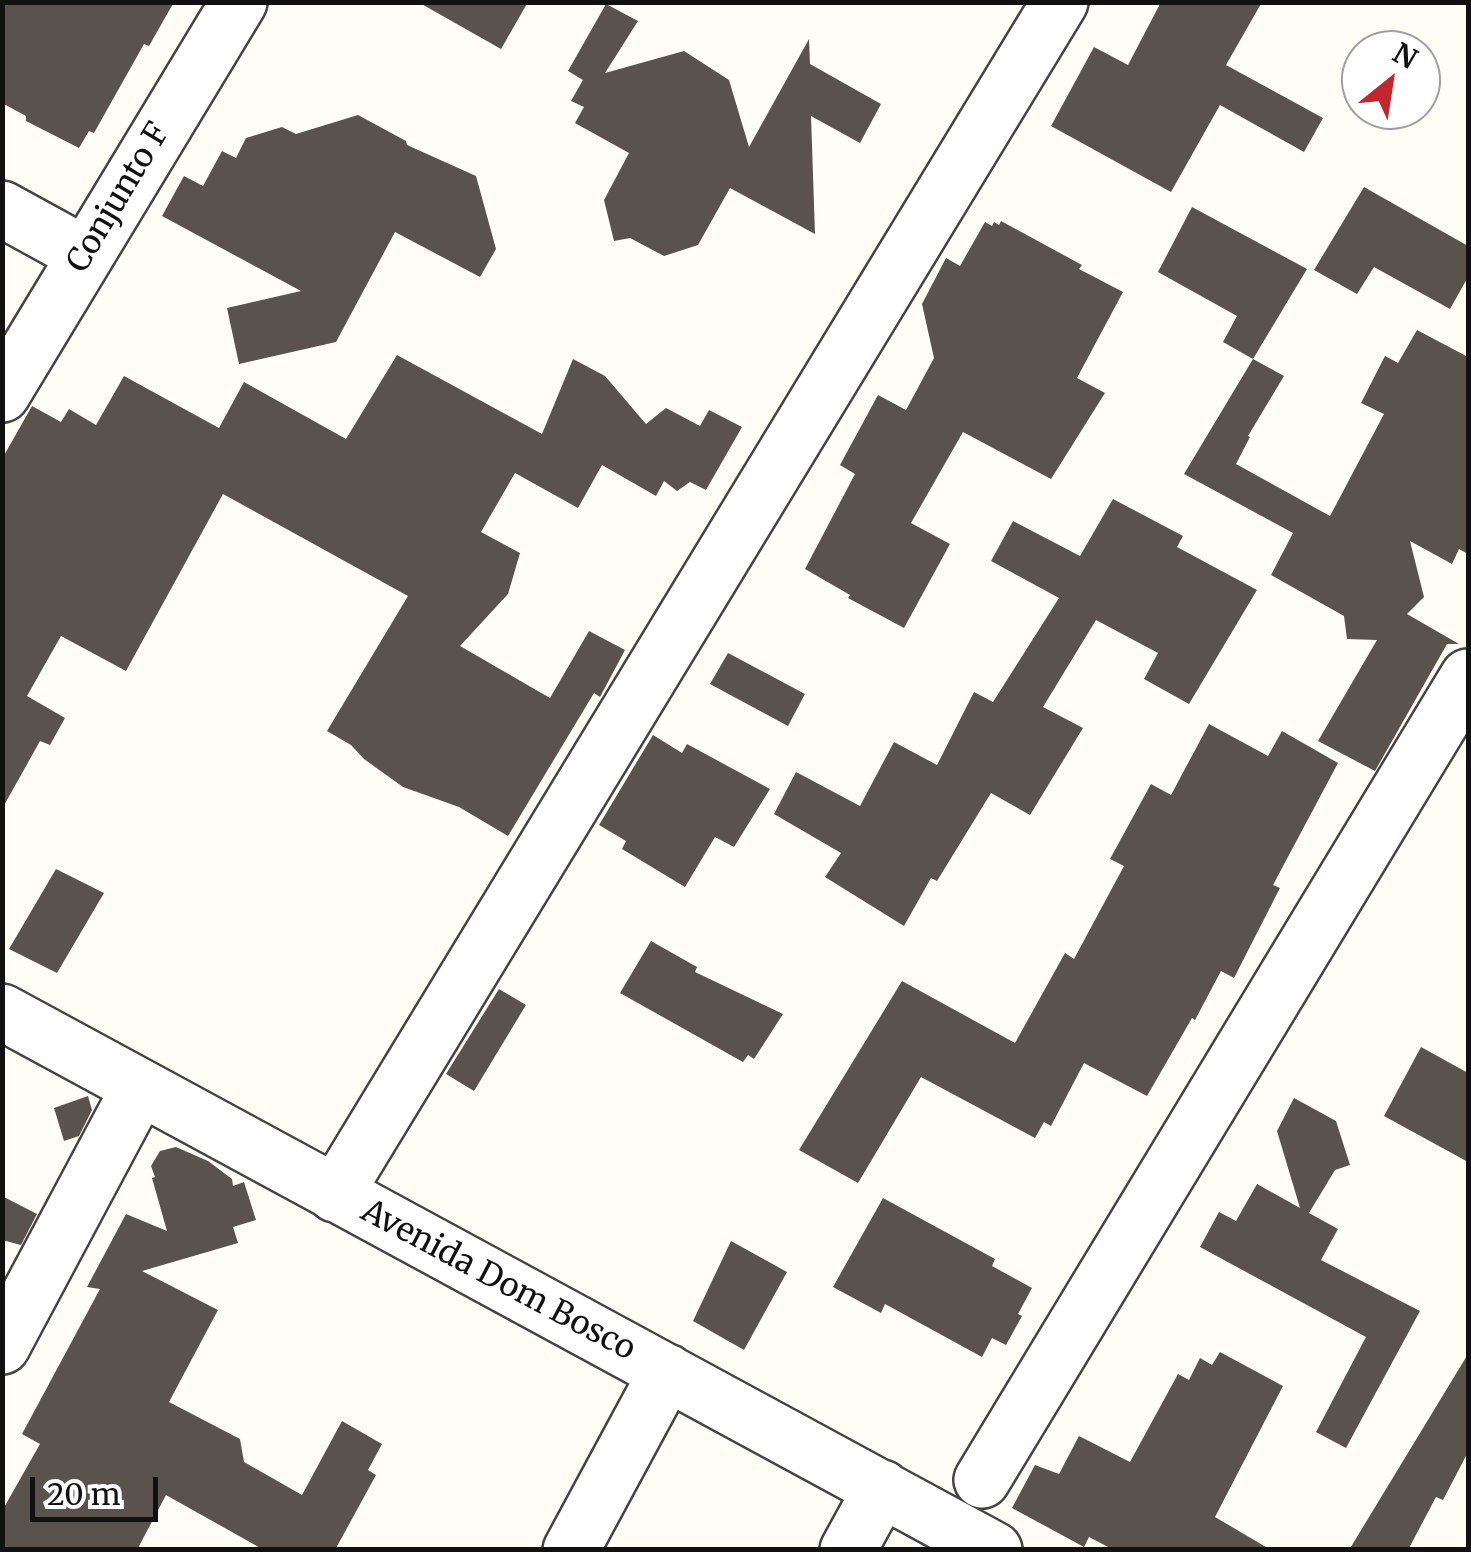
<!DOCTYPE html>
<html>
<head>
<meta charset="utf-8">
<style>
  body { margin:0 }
  #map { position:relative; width:1471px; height:1552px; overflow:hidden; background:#fffdf5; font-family:Merriweather,serif }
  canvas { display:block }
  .frame { position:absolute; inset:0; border:5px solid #111; pointer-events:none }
  .north { position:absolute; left:1341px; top:30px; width:100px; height:100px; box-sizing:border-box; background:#fff; border:2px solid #a0a0a0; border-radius:50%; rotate:30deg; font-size:28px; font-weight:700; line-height:40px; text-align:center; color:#111 }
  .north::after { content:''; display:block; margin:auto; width:35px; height:45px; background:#c4262e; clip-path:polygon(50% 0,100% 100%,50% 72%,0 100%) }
  .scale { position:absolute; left:30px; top:1477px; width:128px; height:45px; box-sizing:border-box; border:5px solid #111; border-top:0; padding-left:12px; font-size:30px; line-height:35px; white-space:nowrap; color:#111; -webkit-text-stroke:8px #fff; paint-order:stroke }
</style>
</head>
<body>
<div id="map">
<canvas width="1471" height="1552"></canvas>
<div class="frame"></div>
<div class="north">N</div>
<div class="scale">20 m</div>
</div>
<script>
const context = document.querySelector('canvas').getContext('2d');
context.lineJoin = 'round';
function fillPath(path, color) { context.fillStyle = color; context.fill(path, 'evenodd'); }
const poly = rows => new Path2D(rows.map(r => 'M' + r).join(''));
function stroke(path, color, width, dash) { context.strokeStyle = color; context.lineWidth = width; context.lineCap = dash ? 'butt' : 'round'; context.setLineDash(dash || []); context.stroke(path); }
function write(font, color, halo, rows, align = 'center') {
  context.font = font + ' Merriweather,serif'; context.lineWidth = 10; context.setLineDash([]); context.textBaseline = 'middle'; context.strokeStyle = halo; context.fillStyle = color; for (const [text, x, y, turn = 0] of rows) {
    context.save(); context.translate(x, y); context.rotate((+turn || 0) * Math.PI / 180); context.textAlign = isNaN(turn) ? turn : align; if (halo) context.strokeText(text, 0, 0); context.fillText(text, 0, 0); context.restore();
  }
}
fillPath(poly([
  [2,2,174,2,149,46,144,44,94,133,89,131,79,148,26,121,26,116,2,103],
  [418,2,528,2,501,49],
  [1161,2,1262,2,1226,65,1323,118,1304,152,1220,105,1171,192,1051,126,1094,47,1128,65],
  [606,4,638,21,605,73,684,51,729,80,749,147,809,39,810,64,881,104,860,143,811,116,815,234,730,188,698,245,664,256,630,238,614,241,604,200,629,153,575,123,584,107,571,101,583,80,568,71],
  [358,115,406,141,407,145,476,176,496,249,480,277,395,232,336,342,239,364,227,308,301,291,162,216,184,176,203,186,222,151,236,158,246,138,282,127,296,134],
  [1364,187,1468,246,1468,277,1450,309,1374,267,1357,294,1314,270],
  [1192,207,1307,269,1253,359,1223,342,1237,316,1158,272],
  [1001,221,1082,265,1079,269,1123,292,1077,378,1105,393,1051,479,963,432,911,523,950,544,904,628,848,598,850,595,805,569,855,474,840,465,878,395,906,410,934,358,922,304,946,258,960,266,985,222,992,226,994,222,999,225],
  [1417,330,1468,357,1468,554,1459,549,1452,564,1410,541,1424,597,1407,614,1459,644,1447,644,1375,771,1318,741,1377,640,1347,639,1344,616,1271,575,1293,533,1184,474,1253,359,1284,376,1248,436,1250,437,1236,464,1330,516,1384,414,1361,403,1385,356,1398,363],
  [397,355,542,434,573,359,605,376,646,424,666,408,700,426,709,410,742,427,706,490,690,482,677,491,664,481,656,496,602,465,578,508,515,473,481,532,520,553,508,594,460,646,550,698,589,631,625,650,600,697,594,693,508,836,459,807,403,787,364,759,351,745,327,731,408,596,223,494,126,671,61,636,27,696,65,718,50,745,40,741,2,809,2,459,32,406,61,422,69,409,96,425,124,376,219,428,244,382,346,439],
  [1113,499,1183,536,1177,547,1257,590,1189,704,1144,679,1158,653,1096,620,1043,707,1083,728,1030,815,991,793,937,881,931,878,904,926,825,877,841,853,774,814,796,772,860,806,894,742,937,765,974,692,993,702,1059,598,991,561,1013,521,1080,556],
  [728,653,805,694,788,726,710,684],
  [1209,724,1268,756,1282,731,1338,763,1273,885,1280,888,1234,978,1221,971,1195,1020,1192,1018,1147,1096,1084,1063,1051,1126,1044,1122,1035,1138,921,1077,858,1183,799,1150,902,981,1015,1043,1065,953,1074,959,1124,866,1110,859,1151,784,1171,795],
  [653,735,682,753,687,744,770,789,734,847,715,837,685,887,622,849,626,841,599,825],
  [56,869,104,893,57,973,9,949],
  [651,941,697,967,695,972,783,1014,754,1059,748,1055,743,1062,620,993],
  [499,989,526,1005,474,1091,446,1074],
  [1421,1047,1468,1073,1468,1162,1384,1116],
  [88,1096,92,1110,79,1136,64,1141,54,1108],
  [1294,1098,1336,1121,1350,1165,1335,1170,1309,1213,1338,1229,1321,1260,1420,1311,1346,1448,1316,1432,1366,1337,1200,1247,1219,1212,1236,1221,1257,1184,1300,1208,1277,1131],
  [176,1147,208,1161,232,1179,233,1186,244,1182,256,1220,233,1227,238,1243,142,1271,218,1310,169,1402,240,1439,244,1462,302,1495,342,1421,382,1444,368,1470,376,1475,335,1550,264,1550,166,1495,137,1550,2,1550,2,1511,40,1444,22,1434,100,1289,87,1287,126,1214,167,1231,152,1178,155,1177,151,1166,160,1151],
  [2,1196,37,1214,21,1245,2,1240],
  [883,1198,995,1259,992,1266,1032,1288,1018,1314,1022,1316,1006,1345,992,1338,982,1357,885,1304,881,1313,833,1287],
  [731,1241,787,1272,744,1350,693,1321],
  [1220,1352,1283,1386,1215,1517,1271,1550,1114,1550,1089,1537,1084,1547,1012,1508,1035,1465,1059,1474,1079,1436,1130,1462,1178,1374,1189,1380,1200,1358,1212,1365],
  [1468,1354,1468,1452,1443,1500,1436,1497,1408,1550,1349,1550]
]), '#5a524d');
const minor = poly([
  [2,209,84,254],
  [2,394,239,2],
  [2,1012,994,1550],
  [335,1194,1060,2],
  [2,1346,140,1087],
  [982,1480,1468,677],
  [571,1550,667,1372],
  [848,1550,882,1488]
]);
stroke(minor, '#444', 60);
stroke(minor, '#fff', 55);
write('32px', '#111', '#fff', [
  ["Conjunto F",119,198,-59],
  ["Avenida Dom Bosco",498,1281,28]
]);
</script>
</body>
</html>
